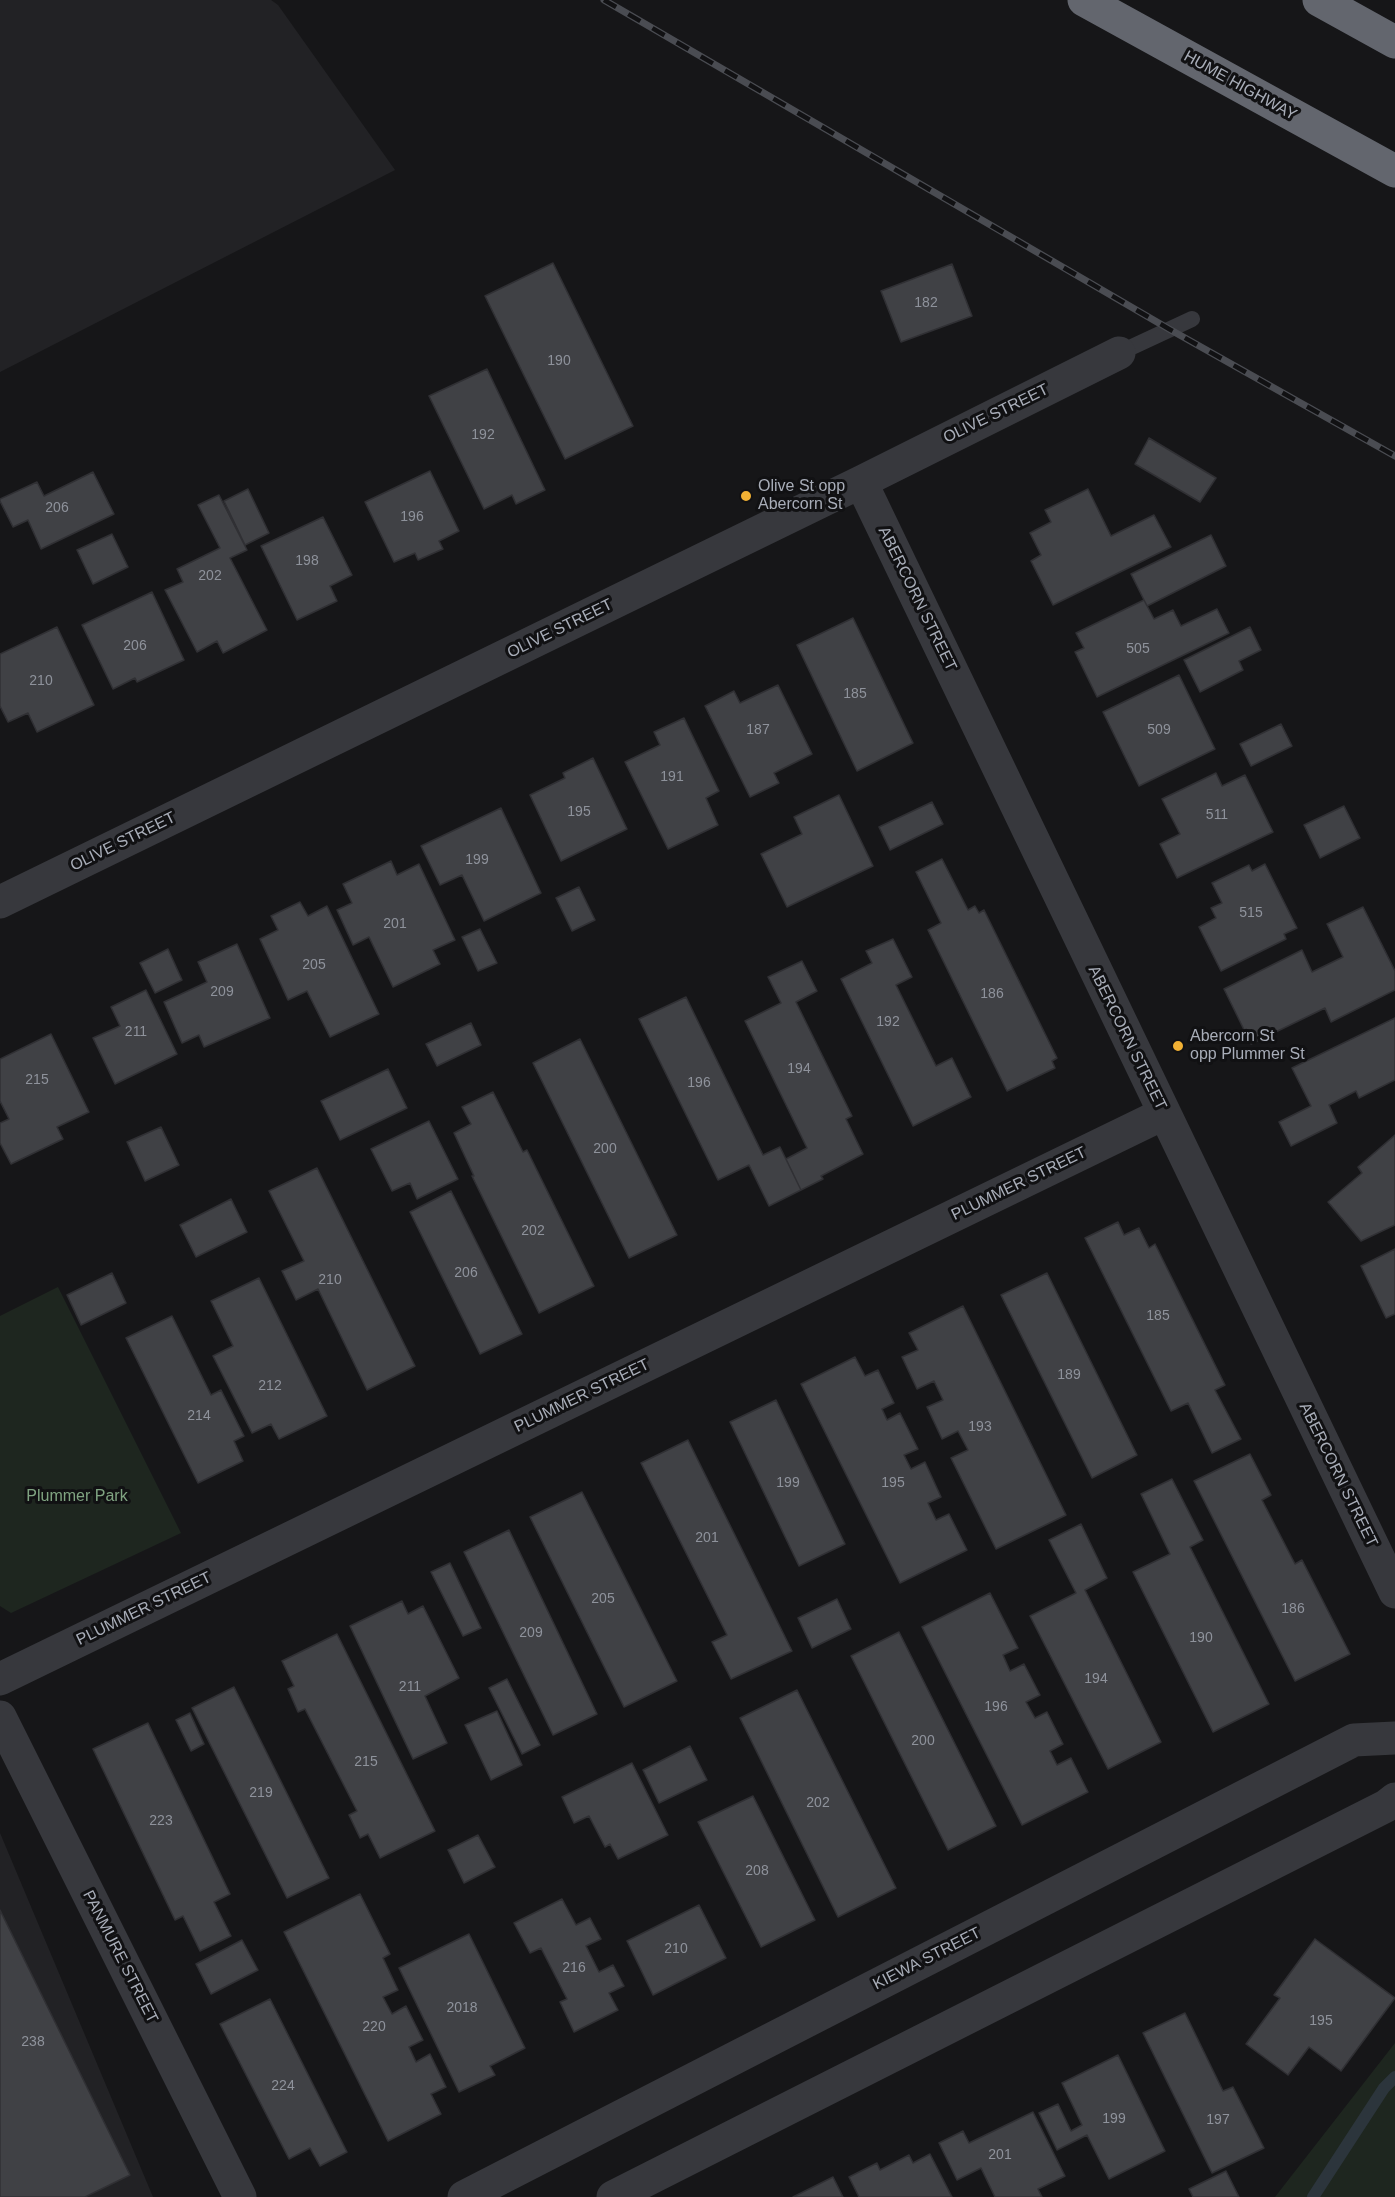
<!DOCTYPE html>
<html>
<head>
<meta charset="utf-8">
<style>
  body { margin:0 }
  canvas { display:block; background:#161618 }
</style>
</head>
<body>
<canvas width="1395" height="2197"></canvas>
<script>
const context = document.querySelector('canvas').getContext('2d');
context.lineJoin = 'round';
function fillPath(path, color) { context.fillStyle = color; context.fill(path, 'evenodd'); }
const poly = rows => new Path2D(rows.map(r => 'M' + r).join(''));
function stroke(path, color, width, dash) { context.strokeStyle = color; context.lineWidth = width; context.lineCap = dash ? 'butt' : 'round'; context.setLineDash(dash || []); context.stroke(path); }
function write(font, color, halo, rows, align = 'center') {
  context.font = font + ' Helvetica,sans-serif'; context.lineWidth = 6; context.setLineDash([]); context.textBaseline = 'middle'; context.strokeStyle = halo; context.fillStyle = color; for (const [text, x, y, turn = 0] of rows) {
    context.save(); context.translate(x, y); context.rotate((+turn || 0) * Math.PI / 180); context.textAlign = isNaN(turn) ? turn : align; if (halo) context.strokeText(text, 0, 0); context.fillText(text, 0, 0); context.restore();
  }
}
fillPath(poly([
  [0,0,271,0,278,5,395,170,0,372],
  [0,1833,153,2197,0,2197]
]), '#222225');
fillPath(poly([
  [58,1287,181,1533,11,1613,0,1606,0,1316],
  [1395,2043,1395,2197,1275,2197]
]), '#1e261f');
stroke(poly([
  [1313,2197,1384,2088,1395,2077]
]), '#2c353c', 12);
const building = poly([
  [553,263,633,426,565,459,485,296,553,263],
  [952,264,972,316,901,342,881,291,952,264],
  [487,369,545,490,516,504,512,495,484,509,429,396,487,369],
  [1149,438,1216,478,1200,502,1135,464,1149,438],
  [430,471,459,531,439,541,443,549,418,560,415,553,394,562,365,502,430,471],
  [93,472,114,514,41,549,28,520,13,527,0,501,0,499,37,482,44,496,93,472],
  [248,489,269,533,245,545,224,501,248,489],
  [1088,489,1111,536,1154,515,1171,547,1053,605,1031,561,1041,555,1030,533,1051,522,1045,510,1088,489],
  [219,495,247,550,230,558,267,630,223,653,217,641,197,652,165,590,183,582,177,569,220,548,198,505,219,495],
  [323,517,352,575,330,586,337,601,297,620,261,546,323,517],
  [112,534,128,567,93,584,77,550,112,534],
  [1211,535,1226,566,1147,606,1131,574,1211,535],
  [152,592,184,660,137,682,135,678,113,689,82,625,152,592],
  [1144,600,1154,619,1173,610,1181,626,1217,609,1229,633,1097,697,1075,652,1084,648,1076,633,1144,600],
  [853,618,913,743,857,771,797,645,853,618],
  [57,627,94,705,37,732,28,713,8,722,0,706,0,654,57,627],
  [1250,627,1261,650,1239,661,1243,670,1200,692,1184,660,1250,627],
  [1179,675,1215,749,1139,786,1103,712,1179,675],
  [778,685,812,754,774,773,779,783,750,797,705,706,734,691,740,703,778,685],
  [684,718,719,791,706,798,718,825,668,849,625,762,660,745,654,732,684,718],
  [1281,724,1292,746,1251,766,1240,744,1281,724],
  [593,758,627,829,561,861,530,795,565,778,563,773,593,758],
  [1216,773,1222,786,1245,775,1273,832,1177,878,1160,844,1180,834,1162,799,1216,773],
  [839,795,873,866,787,907,761,854,802,834,794,817,839,795],
  [932,802,943,824,890,850,879,827,932,802],
  [1344,806,1360,838,1320,858,1304,825,1344,806],
  [501,808,541,893,484,921,462,875,440,885,421,846,501,808],
  [942,859,968,910,975,906,979,913,984,910,1057,1058,1052,1061,1055,1068,1007,1091,928,930,941,923,916,872,942,859],
  [391,861,397,875,419,864,455,940,433,950,440,964,393,987,369,937,353,945,337,910,352,903,343,884,391,861],
  [1265,864,1297,928,1284,934,1286,939,1221,971,1199,927,1216,918,1211,908,1222,903,1212,883,1249,865,1252,871,1265,864],
  [579,887,595,920,572,931,556,898,579,887],
  [300,902,308,916,327,906,379,1014,330,1037,307,991,288,1000,260,939,278,930,271,916,300,902],
  [1363,907,1395,971,1395,990,1331,1022,1325,1008,1251,1044,1224,989,1302,950,1312,972,1343,957,1327,924,1363,907],
  [480,929,497,963,478,971,462,937,480,929],
  [893,939,912,977,896,985,936,1066,952,1058,971,1097,913,1126,841,979,872,963,866,951,893,939],
  [237,944,270,1018,204,1047,199,1035,182,1043,164,1002,207,982,198,962,237,944],
  [168,949,182,980,155,993,140,963,168,949],
  [802,961,817,991,796,1002,852,1116,846,1119,863,1154,821,1176,823,1179,801,1190,786,1159,807,1148,745,1021,781,1003,768,977,802,961],
  [146,990,177,1054,115,1084,93,1038,120,1026,111,1007,146,990],
  [686,997,763,1155,780,1147,801,1190,769,1206,749,1165,718,1180,639,1019,686,997],
  [1395,1018,1395,1080,1359,1098,1356,1091,1329,1105,1337,1123,1291,1146,1279,1122,1311,1106,1292,1068,1395,1018],
  [471,1023,481,1045,437,1066,426,1044,471,1023],
  [51,1034,89,1112,57,1127,63,1139,11,1164,0,1143,0,1123,9,1119,0,1101,0,1059,51,1034],
  [580,1039,677,1235,629,1258,533,1063,580,1039],
  [388,1069,407,1108,340,1140,321,1101,388,1069],
  [493,1092,523,1152,527,1150,594,1286,539,1313,472,1176,474,1176,454,1133,471,1124,462,1107,493,1092],
  [429,1121,458,1179,417,1199,410,1183,392,1191,371,1149,429,1121],
  [161,1127,179,1165,145,1181,127,1142,161,1127],
  [1395,1135,1395,1225,1361,1241,1328,1202,1362,1173,1358,1167,1395,1135],
  [317,1168,415,1366,367,1390,318,1289,296,1300,282,1271,304,1261,269,1191,317,1168],
  [451,1191,522,1334,480,1354,410,1212,451,1191],
  [231,1199,247,1232,196,1257,180,1225,231,1199],
  [1118,1222,1124,1235,1139,1228,1149,1248,1155,1244,1225,1385,1215,1390,1241,1439,1212,1453,1188,1403,1171,1411,1085,1238,1118,1222],
  [1395,1249,1395,1314,1386,1318,1361,1266,1395,1249],
  [112,1273,126,1303,81,1325,67,1295,112,1273],
  [1047,1273,1137,1455,1092,1478,1001,1295,1047,1273],
  [259,1278,327,1416,279,1439,271,1424,252,1433,213,1356,233,1346,211,1301,259,1278],
  [963,1306,1066,1515,996,1549,951,1458,968,1450,958,1431,942,1439,927,1407,943,1400,934,1381,917,1389,902,1357,918,1350,909,1333,963,1306],
  [172,1316,211,1395,221,1390,244,1436,234,1441,243,1461,198,1483,126,1338,172,1316],
  [855,1357,865,1376,878,1370,894,1403,882,1409,887,1420,900,1413,918,1449,904,1455,911,1469,925,1462,941,1497,928,1503,936,1520,949,1514,967,1550,900,1583,801,1384,855,1357],
  [776,1400,845,1544,799,1566,730,1422,776,1400],
  [688,1440,792,1651,731,1679,712,1642,727,1635,641,1463,688,1440],
  [1250,1454,1271,1495,1262,1500,1295,1564,1302,1560,1350,1654,1295,1681,1194,1481,1250,1454],
  [1172,1479,1203,1540,1190,1547,1269,1704,1213,1732,1133,1572,1170,1554,1141,1494,1172,1479],
  [582,1492,677,1681,624,1707,530,1517,582,1492],
  [1081,1524,1107,1578,1085,1590,1161,1742,1108,1769,1030,1616,1076,1593,1049,1540,1081,1524],
  [509,1530,597,1714,553,1735,464,1552,509,1530],
  [450,1563,481,1628,463,1636,431,1572,450,1563],
  [990,1593,1018,1648,1003,1655,1010,1671,1024,1664,1040,1695,1026,1702,1035,1718,1047,1712,1063,1744,1050,1751,1057,1765,1071,1758,1088,1792,1022,1825,922,1627,990,1593],
  [837,1599,851,1629,812,1648,798,1618,837,1599],
  [402,1601,408,1614,423,1606,459,1678,425,1696,447,1743,413,1759,350,1626,402,1601],
  [899,1632,996,1826,948,1850,851,1656,899,1632],
  [337,1634,435,1831,380,1858,368,1834,360,1838,349,1815,357,1811,305,1709,298,1712,288,1689,294,1686,282,1661,337,1634],
  [507,1679,540,1745,522,1754,489,1688,507,1679],
  [234,1687,329,1878,287,1898,192,1708,234,1687],
  [797,1690,896,1888,838,1917,740,1718,797,1690],
  [497,1711,522,1765,491,1780,465,1725,497,1711],
  [190,1713,204,1744,191,1751,176,1720,190,1713],
  [148,1723,230,1894,214,1902,231,1936,200,1951,183,1916,175,1920,93,1749,148,1723],
  [690,1746,707,1780,659,1803,643,1770,690,1746],
  [632,1763,668,1835,618,1859,610,1844,605,1847,589,1816,574,1823,562,1797,632,1763],
  [753,1796,815,1920,761,1947,698,1822,753,1796],
  [478,1835,495,1867,464,1883,448,1850,478,1835],
  [360,1894,390,1954,383,1958,398,1990,383,1997,392,2014,406,2006,423,2040,409,2047,416,2062,430,2054,446,2087,431,2094,441,2114,388,2141,284,1932,360,1894],
  [562,1899,576,1925,590,1918,601,1939,586,1946,599,1972,613,1965,624,1986,609,1993,618,2010,574,2032,560,2002,567,1999,541,1948,530,1953,514,1923,562,1899],
  [699,1905,726,1958,653,1995,627,1941,699,1905],
  [0,1910,130,2175,85,2197,0,2197,0,1910],
  [469,1934,525,2048,490,2066,495,2075,459,2092,399,1968,469,1934],
  [1315,1939,1395,1998,1341,2071,1309,2047,1288,2075,1246,2044,1280,1998,1274,1995,1315,1939],
  [242,1940,258,1970,211,1994,196,1964,242,1940],
  [270,1999,347,2152,320,2166,310,2148,289,2159,220,2024,270,1999],
  [1185,2013,1223,2091,1233,2087,1264,2148,1212,2173,1143,2033,1185,2013],
  [1118,2055,1165,2151,1109,2179,1087,2135,1057,2150,1039,2113,1058,2104,1071,2131,1082,2125,1062,2083,1118,2055],
  [1033,2112,1065,2176,1038,2189,1042,2197,995,2197,981,2168,957,2180,939,2143,963,2131,969,2143,1033,2112],
  [930,2154,952,2197,859,2197,849,2177,877,2163,880,2170,909,2155,913,2163,930,2154],
  [1226,2171,1239,2197,1193,2197,1189,2189,1226,2171],
  [833,2177,843,2197,793,2197,833,2177]
]);
fillPath(building, '#404145');
stroke(building, '#303034', 1.5);
stroke(poly([
  [1119,353,1192,319]
]), '#37383d', 16);
stroke(poly([
  [861,482,1395,1592],
  [0,902,861,482,1119,353],
  [0,1679,1163,1114],
  [0,1717,240,2197],
  [464,2197,1354,1740,1395,1738],
  [613,2197,1386,1806,1395,1799]
]), '#37383d', 33);
stroke(poly([
  [1084,0,1395,171],
  [1319,0,1395,42]
]), '#63666e', 33);
const rail = poly([
  [604,0,1169,329,1395,456]
]);
stroke(rail, '#4a4c52', 7);
stroke(rail, '#111113', 4.5, [14]);
for (const [x, y, r, color] of [
  [746,496,6,"#f2b134"],
  [1178,1046,6,"#f2b134"]
]) { const dot = new Path2D(); dot.arc(x, y, r, 0, 2 * Math.PI); context.fillStyle = color; context.fill(dot); stroke(dot, '#111113', 2); }
write('14px', '#8e929b', null, [
  ["182",926,303],
  ["190",559,361],
  ["192",483,435],
  ["206",57,508],
  ["196",412,517],
  ["198",307,561],
  ["202",210,576],
  ["206",135,646],
  ["505",1138,649],
  ["210",41,681],
  ["185",855,694],
  ["187",758,730],
  ["509",1159,730],
  ["191",672,777],
  ["195",579,812],
  ["511",1217,815],
  ["199",477,860],
  ["515",1251,913],
  ["201",395,924],
  ["205",314,965],
  ["209",222,992],
  ["186",992,994],
  ["192",888,1022],
  ["211",136,1032],
  ["194",799,1069],
  ["215",37,1080],
  ["196",699,1083],
  ["200",605,1149],
  ["202",533,1231],
  ["206",466,1273],
  ["210",330,1280],
  ["185",1158,1316],
  ["189",1069,1375],
  ["212",270,1386],
  ["214",199,1416],
  ["193",980,1427],
  ["199",788,1483],
  ["195",893,1483],
  ["201",707,1538],
  ["205",603,1599],
  ["186",1293,1609],
  ["209",531,1633],
  ["190",1201,1638],
  ["194",1096,1679],
  ["211",410,1687],
  ["196",996,1707],
  ["200",923,1741],
  ["215",366,1762],
  ["219",261,1793],
  ["202",818,1803],
  ["223",161,1821],
  ["208",757,1871],
  ["210",676,1949],
  ["216",574,1968],
  ["2018",462,2008],
  ["195",1321,2021],
  ["220",374,2027],
  ["238",33,2042],
  ["224",283,2086],
  ["199",1114,2119],
  ["197",1218,2120],
  ["201",1000,2155]
]);
write('16px', '#a8adb8', '#111113', [
  ["HUME HIGHWAY",1240,86,29],
  ["OLIVE STREET",996,414,-26],
  ["ABERCORN STREET",917,599,64],
  ["OLIVE STREET",560,629,-26],
  ["OLIVE STREET",123,842,-26],
  ["ABERCORN STREET",1127,1038,64],
  ["PLUMMER STREET",1019,1184,-26],
  ["PLUMMER STREET",582,1396,-26],
  ["ABERCORN STREET",1338,1475,64],
  ["PLUMMER STREET",144,1609,-26],
  ["PANMURE STREET",120,1957,63],
  ["KIEWA STREET",927,1959,-27]
]);
write('16px', '#a8adb8', '#111113', [
  ["Olive St opp",758,487],
  ["Abercorn St",758,505],
  ["Abercorn St",1190,1037],
  ["opp Plummer St",1190,1055]
], 'left');
write('16px', '#7fa381', '#111113', [
  ["Plummer Park",77,1497]
]);
</script>
</body>
</html>
